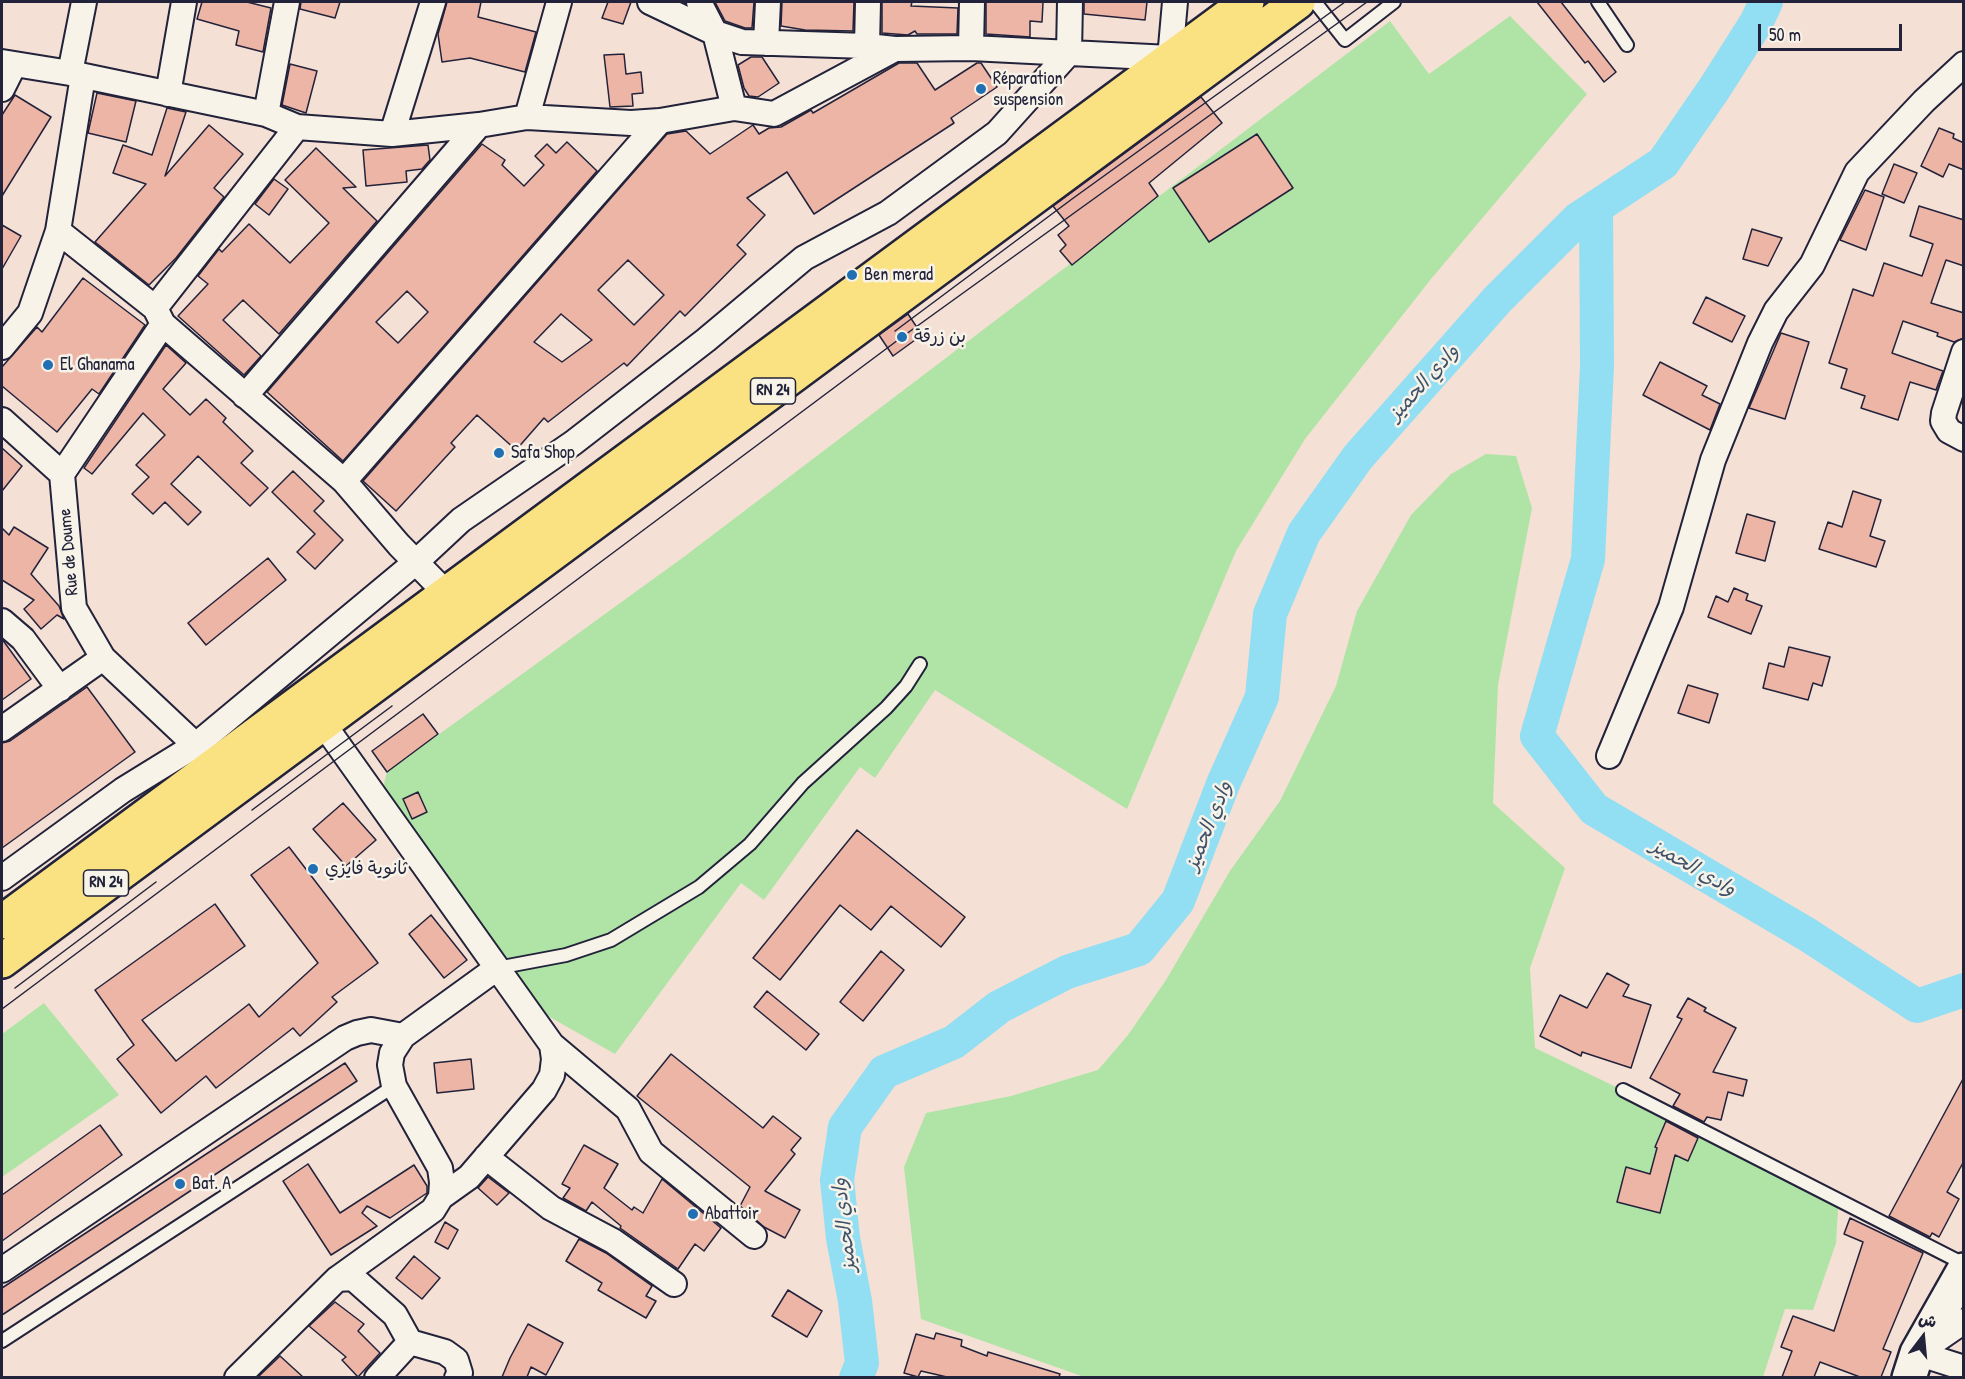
<!DOCTYPE html>
<html>
<head>
<meta charset="utf-8">
<style>
  body { margin:0 }
  #map { position:relative; width:1965px; height:1379px; overflow:hidden; background:#f4e0d4; font-family:"Patrick Hand","Playpen Sans Arabic",sans-serif }
  canvas { display:block }
  .frame { position:absolute; inset:0; border:3px solid #22223b; pointer-events:none }
  .north { position:absolute; left:1893px; top:1307px; width:60px; height:60px; -webkit-text-stroke:4px #f7f3e8; paint-order:stroke; rotate:16deg; font-size:16px; font-weight:700; line-height:24px; text-align:center; color:#22223b }
  .north::after { content:''; display:block; margin:auto; width:21px; height:27px; background:#22223b; clip-path:polygon(50% 0,100% 100%,50% 72%,0 100%) }
  .scale { position:absolute; left:1758px; top:24px; width:144px; height:27px; box-sizing:border-box; border:3px solid #22223b; border-top:0; padding-left:8px; font-size:18px; line-height:21px; white-space:nowrap; color:#22223b; -webkit-text-stroke:4px #f7f3e8; paint-order:stroke }
</style>
</head>
<body>
<div id="map">
<canvas width="1965" height="1379"></canvas>
<div class="frame"></div>
<div class="north">ش</div>
<div class="scale">50 m</div>
</div>
<script>
const context = document.querySelector('canvas').getContext('2d');
context.lineJoin = 'round';
function fillPath(path, color) { context.fillStyle = color; context.fill(path, 'evenodd'); }
const poly = rows => new Path2D(rows.map(r => 'M' + r).join(''));
function stroke(path, color, width, dash) { context.strokeStyle = color; context.lineWidth = width; context.lineCap = dash ? 'butt' : 'round'; context.setLineDash(dash || []); context.stroke(path); }
function write(font, color, halo, rows, align = 'center') {
  context.font = font + ' "Patrick Hand","Playpen Sans Arabic",sans-serif'; context.lineWidth = 5; context.setLineDash([]); context.textBaseline = 'middle'; context.strokeStyle = halo; context.fillStyle = color; for (const [text, x, y, turn = 0] of rows) {
    context.save(); context.translate(x, y); context.rotate((+turn || 0) * Math.PI / 180); context.textAlign = isNaN(turn) ? turn : align; if (halo) context.strokeText(text, 0, 0); context.fillText(text, 0, 0); context.restore();
  }
}
fillPath(poly([
  [1510,16,1587,94,1431,279,1305,439,1236,551,1127,809,935,690,875,778,860,767,764,900,741,883,615,1054,548,1016,382,792,387,772,685,556,1390,21,1429,74],
  [1486,454,1516,456,1532,508,1498,685,1493,803,1565,868,1530,968,1535,1048,1843,1196,1838,1210,1836,1243,1813,1310,1785,1309,1763,1377,1087,1378,921,1319,904,1167,926,1113,1011,1096,1098,1070,1128,1035,1166,980,1230,871,1280,801,1336,686,1357,611,1411,515,1451,474],
  [44,1003,119,1095,2,1177,2,1034]
]), '#b0e4a6');
stroke(poly([
  [1596,207,1597,366,1588,559,1537,736,1594,809,1808,935,1917,1006,1964,990],
  [856,1378,862,1363,855,1301,843,1238,837,1180,845,1127,884,1072,954,1042,999,1007,1067,972,1139,949,1178,901,1223,784,1262,697,1270,614,1304,533,1358,457,1497,300,1578,219,1663,163,1714,89,1756,23,1766,2]
]), '#92def3', 34);
const building = poly([
  [202,2,247,2,271,8,263,52,236,45,239,31,197,19,202,2],
  [301,2,340,2,335,18,300,9,301,2],
  [447,2,481,2,478,17,536,32,525,72,470,58,442,62,438,34,447,2],
  [608,2,631,2,623,24,602,18,608,2],
  [715,2,754,2,752,28,745,28,725,21,715,2],
  [782,2,854,2,853,31,805,30,781,26,782,2],
  [882,2,912,2,911,6,958,8,957,34,917,34,915,31,908,35,882,33,882,2],
  [986,2,1043,2,1042,22,1030,21,1030,37,986,34,986,2],
  [1084,2,1147,2,1145,20,1084,14,1084,2],
  [1537,2,1561,2,1616,72,1604,82,1588,61,1585,63,1537,2],
  [624,54,626,74,641,72,643,93,632,94,633,106,610,107,604,55,624,54],
  [751,57,762,57,779,83,758,97,749,96,744,88,738,65,751,57],
  [899,63,917,63,935,90,977,63,981,63,997,87,951,118,954,123,814,214,787,172,747,198,765,215,737,245,746,254,685,316,680,311,627,366,624,363,548,422,544,418,516,450,477,415,451,443,455,447,396,511,363,481,667,134,686,131,710,154,753,125,759,134,769,128,781,127,811,110,813,113,899,63],
  [628,260,664,295,634,325,598,290,628,260],
  [561,314,592,340,562,362,534,342,561,314],
  [290,64,317,71,306,113,282,105,290,64],
  [97,93,136,101,126,142,88,133,97,93],
  [15,95,51,117,2,196,2,115,15,95],
  [1201,97,1222,123,1149,183,1158,196,1072,265,1060,251,1066,245,1058,235,1069,226,1053,206,1201,97],
  [167,108,186,112,165,176,209,125,243,154,214,188,224,197,176,258,149,285,95,242,146,184,113,173,123,145,152,155,167,108],
  [1939,128,1954,134,1953,138,1964,143,1964,170,1949,164,1943,177,1921,166,1939,128],
  [1257,134,1293,188,1209,242,1173,188,1257,134],
  [567,142,597,171,343,461,267,392,482,144,505,160,502,165,524,186,544,165,535,156,547,144,556,153,567,142],
  [407,291,428,312,398,343,376,322,407,291],
  [428,145,430,160,422,169,406,171,407,182,366,186,363,150,428,145],
  [316,148,356,187,343,188,377,221,279,334,243,300,223,320,261,356,244,375,178,316,208,284,198,276,219,249,222,252,249,224,290,263,329,223,285,180,316,148],
  [1894,164,1917,173,1904,203,1882,194,1894,164],
  [274,179,288,189,269,215,255,204,274,179],
  [1865,190,1884,197,1866,250,1840,240,1865,190],
  [1919,206,1964,220,1964,266,1946,260,1931,303,1964,313,1964,338,1954,342,1937,336,1938,333,1903,321,1892,353,1943,371,1936,390,1910,382,1898,420,1861,408,1865,396,1841,388,1847,369,1829,363,1853,289,1873,296,1884,263,1922,276,1933,244,1910,236,1919,206],
  [2,225,21,236,2,269,2,225],
  [1752,229,1782,238,1768,266,1743,259,1752,229],
  [83,278,145,325,99,394,92,389,57,432,2,386,2,367,37,327,42,332,83,278],
  [1706,297,1745,316,1732,342,1693,323,1706,297],
  [908,314,922,335,893,356,879,335,908,314],
  [1781,333,1809,342,1785,419,1749,408,1781,333],
  [166,345,186,363,163,389,190,415,206,399,226,418,223,422,253,451,241,463,268,488,250,506,198,456,171,484,201,512,188,525,165,502,153,514,132,494,149,477,136,465,165,435,143,413,92,474,84,468,166,345],
  [1660,362,1707,386,1702,395,1720,404,1710,430,1643,395,1660,362],
  [2,448,22,466,2,491,2,448],
  [293,471,324,501,314,511,343,540,315,569,297,552,315,534,272,492,293,471],
  [1853,491,1881,500,1870,536,1885,541,1876,567,1819,549,1828,522,1842,527,1853,491],
  [1747,514,1775,522,1765,561,1736,553,1747,514],
  [14,527,48,548,31,574,59,606,64,619,57,615,41,629,24,609,34,600,2,580,2,528,9,535,14,527],
  [268,558,286,580,206,645,188,623,268,558],
  [1734,588,1748,594,1746,600,1762,606,1751,634,1708,617,1716,596,1728,602,1734,588],
  [2,639,31,679,2,700,2,639],
  [1789,647,1830,657,1822,686,1813,683,1808,700,1763,688,1769,663,1784,667,1789,647],
  [1688,685,1718,694,1709,723,1678,713,1688,685],
  [87,687,135,752,2,848,2,743,10,741,87,687],
  [423,714,438,734,387,772,372,751,423,714],
  [418,792,427,812,412,819,403,799,418,792],
  [343,803,376,840,346,866,313,829,343,803],
  [857,830,965,917,941,947,891,906,871,930,840,905,780,980,753,958,857,830],
  [289,847,378,963,332,997,337,1002,300,1036,293,1028,216,1088,206,1076,161,1113,117,1059,134,1045,95,990,215,904,245,946,142,1020,176,1061,249,1004,259,1017,318,963,251,875,289,847],
  [431,915,467,960,444,978,409,934,431,915],
  [881,951,904,970,863,1021,840,1002,881,951],
  [1607,973,1629,985,1623,996,1651,1005,1631,1068,1582,1052,1581,1056,1540,1036,1560,995,1587,1008,1607,973],
  [767,991,819,1034,806,1050,754,1007,767,991],
  [1688,998,1706,1008,1704,1011,1736,1028,1713,1072,1747,1080,1743,1096,1728,1092,1721,1120,1707,1117,1704,1122,1673,1106,1680,1094,1650,1078,1682,1019,1677,1017,1688,998],
  [671,1054,763,1128,773,1116,801,1138,791,1150,795,1154,765,1191,800,1210,785,1238,764,1227,740,1206,750,1187,637,1096,671,1054],
  [471,1059,474,1089,437,1093,434,1063,471,1059],
  [345,1063,357,1081,2,1315,2,1288,345,1063],
  [1964,1077,1964,1161,1947,1192,1959,1199,1939,1237,1932,1233,1930,1237,1889,1216,1964,1077],
  [1666,1121,1698,1138,1688,1161,1675,1155,1660,1213,1617,1202,1626,1167,1650,1174,1657,1148,1655,1147,1666,1121],
  [100,1125,122,1155,2,1241,2,1195,100,1125],
  [584,1145,618,1164,604,1188,632,1210,634,1207,643,1213,662,1179,721,1228,704,1251,695,1244,678,1269,620,1228,621,1226,592,1202,586,1211,563,1198,570,1188,562,1184,584,1145],
  [308,1164,340,1213,414,1165,427,1186,427,1193,390,1218,367,1206,362,1213,377,1226,331,1255,283,1181,308,1164],
  [488,1177,509,1193,497,1205,478,1188,488,1177],
  [1850,1218,1923,1253,1883,1349,1891,1352,1881,1377,1860,1377,1820,1362,1814,1377,1782,1377,1792,1351,1781,1347,1793,1316,1834,1331,1863,1242,1844,1234,1850,1218],
  [445,1222,458,1230,448,1249,435,1242,445,1222],
  [579,1239,606,1253,652,1286,646,1296,656,1301,646,1318,598,1290,602,1283,566,1261,579,1239],
  [414,1256,440,1278,422,1299,396,1278,414,1256],
  [788,1290,822,1311,807,1337,772,1316,788,1290],
  [335,1302,364,1324,358,1331,380,1353,358,1377,342,1360,346,1357,309,1326,335,1302],
  [528,1324,563,1343,546,1375,531,1367,527,1377,502,1377,510,1358,528,1324],
  [936,1333,962,1340,961,1346,987,1356,988,1352,1060,1374,1059,1377,947,1377,921,1371,918,1377,904,1373,916,1334,934,1339,936,1333],
  [280,1356,303,1377,258,1377,280,1356]
]);
fillPath(building, '#edb5a6');
stroke(building, '#22223b', 1.5);
const service = poly([
  [1315,2,1345,40,1394,2],
  [1598,2,1627,45],
  [497,968,566,955,611,940,699,887,750,844,803,783,886,708,906,686,920,664],
  [1623,1090,1964,1264],
  [2,1341,394,1086]
]);
const minor = poly([
  [650,2,715,33,742,42,867,46,895,49,971,48,1170,58,1175,2],
  [699,2,715,33,734,108],
  [766,43,768,2],
  [867,46,868,2],
  [971,48,972,2],
  [2,62,70,73,266,114,297,127,392,134,479,125,527,117,631,123,660,121,734,108,774,114,895,49],
  [70,73,84,2],
  [2,89,14,65],
  [168,94,184,2],
  [266,114,287,2],
  [527,117,559,2],
  [392,134,433,2],
  [58,231,155,308,163,324,344,481,399,545,446,593],
  [155,308,297,127],
  [2,347,30,313,58,231,83,76],
  [1964,352,1944,413,1943,421,1949,431,1964,439],
  [245,396,479,125],
  [2,420,62,474,74,608,103,658,206,755],
  [62,474,163,324],
  [344,481,660,121],
  [2,621,23,639,60,689],
  [322,722,552,1045,554,1059,552,1075,544,1090,469,1177,441,1197],
  [2,729,103,658],
  [1609,756,1671,607,1713,460,1760,343,1776,311,1812,265,1857,172,1924,101,1964,64],
  [2,878,123,790,196,745,416,562,461,520,573,443,706,340,804,258,888,213,997,133,1069,53,1070,2],
  [552,1045,628,1109,651,1152,754,1236],
  [486,1157,551,1208,613,1241,674,1284],
  [2,1270,345,1038,357,1033,371,1030,403,1036],
  [337,1279,353,1278,395,1315,410,1342,377,1378],
  [410,1342,445,1352,456,1360,460,1373,457,1378],
  [1922,1350,1964,1321],
  [1917,1353,1964,1368],
  [237,1378,337,1279,433,1210,441,1197,442,1182,440,1168,394,1086,390,1065,392,1053,403,1036,497,968]
]);
const secondary = poly([
  [1909,1378,1917,1353,1964,1270]
]);
const primary = poly([
  [2,922,1247,2],
  [2,961,1298,2]
]);
stroke(service, '#22223b', 16);
stroke(minor, '#22223b', 28);
stroke(secondary, '#22223b', 38);
stroke(primary, '#22223b', 38);
stroke(service, '#f7f3e8', 12);
stroke(minor, '#f7f3e8', 24);
stroke(secondary, '#f7f3e8', 33);
stroke(primary, '#fae181', 33);
stroke(poly([
  [895,331,1072,199,1345,2],
  [252,810,392,706],
  [15,988,156,882],
  [2,1009,902,337,1367,2]
]), '#22223b', 1.5);
for (const [x, y, r, color] of [
  [981,89,6,"#1f6fb2"],
  [852,275,6,"#1f6fb2"],
  [902,337,6,"#1f6fb2"],
  [48,365,6,"#1f6fb2"],
  [499,453,6,"#1f6fb2"],
  [313,869,6,"#1f6fb2"],
  [180,1184,6,"#1f6fb2"],
  [693,1214,6,"#1f6fb2"]
]) { const dot = new Path2D(); dot.arc(x, y, r, 0, 2 * Math.PI); context.fillStyle = color; context.fill(dot); stroke(dot, '#f7f3e8', 2); }
for (const [x, y, w] of [
  [773,391,45],
  [106,883,45]
]) { const box = new Path2D(); box.roundRect(x - w / 2, y - 13, w, 26, 4.5); context.fillStyle = '#f7f3e8'; context.fill(box); stroke(box, '#22223b', 1.5); }
write('bold 16px', '#22223b', null, [
  ["RN 24",773,391],
  ["RN 24",106,883]
]);
write('18px', '#22223b', '#f7f3e8', [
  ["Réparation",993,79],
  ["suspension",993,100],
  ["Ben merad",864,275],
  ["بن زرقة",914,337],
  ["El Ghanama",60,365],
  ["Safa Shop",511,453],
  ["ثانوية فايزي",325,869],
  ["Bat. A",192,1184],
  ["Abattoir",705,1214]
], 'left');
write('18px', '#22223b', '#f7f3e8', [
  ["Rue de Doume",69,552,-95]
]);
write('italic 20px', '#3e5169', '#f7f3e8', [
  ["وادي الحميز",1424,383,-48],
  ["وادي الحميز",1209,826,-68],
  ["وادي الحميز",1693,868,30],
  ["وادي الحميز",845,1225,-96]
]);
</script>
</body>
</html>
